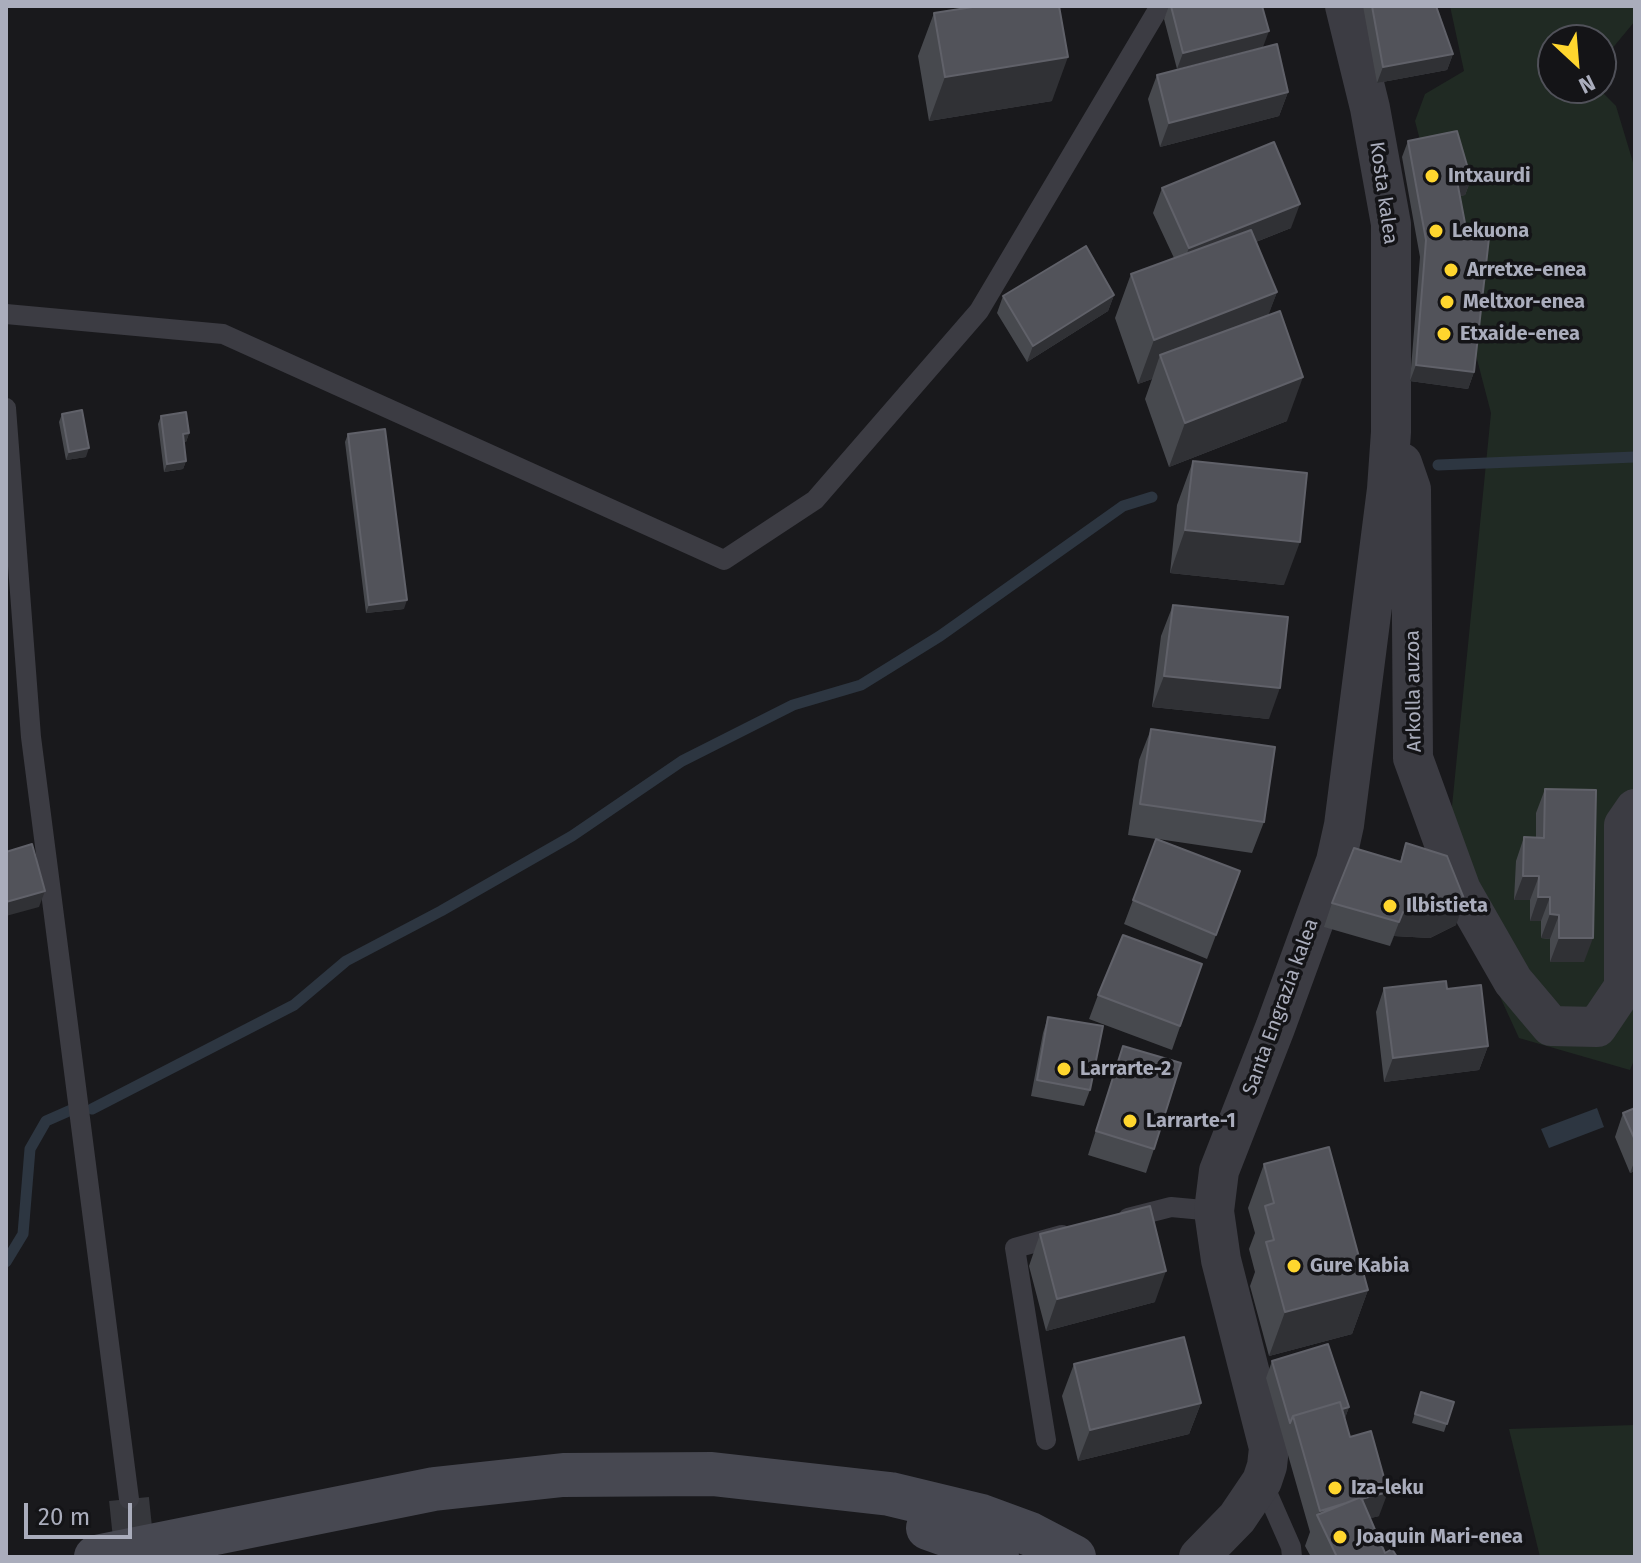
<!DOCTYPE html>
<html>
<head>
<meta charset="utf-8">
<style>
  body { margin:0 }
  #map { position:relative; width:1641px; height:1563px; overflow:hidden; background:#19191c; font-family:"Fira Sans",sans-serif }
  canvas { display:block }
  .frame { position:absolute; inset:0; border:8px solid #aaadbc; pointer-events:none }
  .north { position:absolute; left:1537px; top:24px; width:80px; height:80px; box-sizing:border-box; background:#141417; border:2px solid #505159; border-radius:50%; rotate:154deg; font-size:22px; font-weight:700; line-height:32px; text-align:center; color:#aaadbc }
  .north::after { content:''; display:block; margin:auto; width:28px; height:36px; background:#ffd62e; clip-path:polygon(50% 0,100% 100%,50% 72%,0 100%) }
  .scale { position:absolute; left:24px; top:1503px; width:108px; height:36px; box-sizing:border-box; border:4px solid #aaadbc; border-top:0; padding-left:10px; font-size:24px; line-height:28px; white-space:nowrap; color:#aaadbc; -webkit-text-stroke:6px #141417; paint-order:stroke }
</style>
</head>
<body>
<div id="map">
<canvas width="1641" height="1563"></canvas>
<div class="frame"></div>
<div class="north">N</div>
<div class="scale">20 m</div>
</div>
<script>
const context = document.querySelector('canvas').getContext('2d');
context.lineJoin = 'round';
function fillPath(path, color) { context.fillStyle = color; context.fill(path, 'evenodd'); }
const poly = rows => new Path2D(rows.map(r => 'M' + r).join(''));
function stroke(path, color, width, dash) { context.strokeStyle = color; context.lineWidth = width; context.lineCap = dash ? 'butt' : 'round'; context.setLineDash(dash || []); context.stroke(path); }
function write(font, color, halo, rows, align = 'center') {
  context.font = font + ' "Fira Sans",sans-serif'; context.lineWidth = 7; context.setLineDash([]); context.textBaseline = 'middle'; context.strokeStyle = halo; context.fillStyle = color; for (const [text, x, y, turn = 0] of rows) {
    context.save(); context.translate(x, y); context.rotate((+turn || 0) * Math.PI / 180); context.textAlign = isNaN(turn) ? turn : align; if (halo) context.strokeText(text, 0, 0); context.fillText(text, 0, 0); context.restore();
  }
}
fillPath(poly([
  [1450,6,1635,6,1635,21,1601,62,1601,40,1553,40,1553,88,1598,88,1616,106,1635,169,1635,1058,1630,1070,1519,1038,1445,877,1491,413,1415,121,1425,94,1464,71],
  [1635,1425,1635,1557,1540,1557,1509,1429]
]), '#202a23');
fillPath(poly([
  [1597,1108,1604,1127,1549,1148,1541,1129]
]), '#2d3641');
stroke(poly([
  [1438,465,1635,457],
  [92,1109,294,1005,346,961,441,911,572,836,682,761,793,705,861,685,940,636,1123,506,1152,497],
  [6,1262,23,1234,30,1149,46,1121,71,1110]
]), '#2d3641', 11);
stroke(poly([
  [129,1499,135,1557]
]), '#36373c', 40, [40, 20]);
stroke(poly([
  [6,314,223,334,724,560,815,500,979,311,1160,6],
  [6,408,31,737,129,1499],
  [1128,1218,1171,1207,1214,1211],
  [1046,1440,1015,1248,1062,1235],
  [1262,1481,1291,1547,1292,1557]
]), '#3c3c43', 20);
stroke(poly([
  [1402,463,1411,489,1413,758,1461,890,1513,981,1551,1026,1597,1027,1624,987,1624,825,1635,809],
  [1199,1557,1237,1518,1262,1481,1267,1466,1269,1448,1221,1260,1214,1211,1219,1171,1275,1028,1336,861,1344,825,1387,489,1391,432,1391,224,1370,108,1345,6]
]), '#3c3c43', 40);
stroke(poly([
  [928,1528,970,1543,997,1557],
  [96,1557,434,1489,563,1475,712,1474,890,1494,981,1516,1030,1534,1074,1557]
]), '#474851', 44);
fillPath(poly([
  [1169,6,1262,6,1177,69,1164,19],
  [1363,6,1436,6,1453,54,1447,70,1377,83],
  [934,13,1052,101,929,121,918,56],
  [1157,75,1288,92,1279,116,1160,147,1148,99],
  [1408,141,1471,179,1465,195,1460,196,1474,372,1468,389,1410,381,1420,257,1402,157],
  [1162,188,1291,228,1256,242,1277,292,1268,315,1287,421,1169,467,1145,399,1152,379,1138,384,1115,318,1131,274,1174,258,1153,213],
  [1114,295,1108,311,1027,362,997,313,1003,296],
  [62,414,86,457,66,460,59,422],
  [161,416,189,433,186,442,184,442,186,461,183,469,164,472,158,424],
  [348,434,404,609,366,613,345,442],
  [1193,461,1284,585,1170,573,1177,505],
  [1173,605,1269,719,1152,707,1161,636],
  [1151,729,1264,822,1252,853,1158,839,1240,871,1207,959,1124,924,1156,839,1128,835,1139,760],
  [1545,789,1584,962,1550,962,1550,939,1541,938,1541,921,1530,921,1530,900,1514,900,1516,861,1524,837,1536,838,1536,813],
  [1406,843,1456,925,1430,938,1394,936,1390,946,1324,927,1332,903,1400,862],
  [1202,964,1172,1050,1089,1019,1098,995],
  [1384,988,1447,989,1488,1046,1479,1070,1384,1082,1376,1012],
  [1048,1017,1090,1090,1084,1106,1031,1096,1043,1033],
  [1123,1046,1154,1149,1146,1173,1088,1155],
  [1635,1108,1635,1171,1630,1173,1615,1137,1623,1113],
  [1264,1164,1368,1290,1352,1334,1269,1356,1250,1286,1255,1272,1249,1249,1255,1233,1248,1208],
  [1040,1234,1155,1302,1046,1331,1029,1266],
  [1272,1361,1349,1407,1345,1418,1350,1437,1379,1516,1370,1518,1385,1553,1397,1557,1311,1557,1305,1546,1310,1532,1266,1378],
  [1074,1364,1201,1403,1189,1434,1078,1461,1062,1396],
  [1421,1392,1454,1402,1444,1432,1412,1423]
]), '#47494e');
fillPath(poly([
  [1269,31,1263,47,1177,69,1183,53],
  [1453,54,1447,70,1377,83,1383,67],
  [1068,57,1052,101,929,121,945,77],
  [1288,92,1279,116,1160,147,1169,123],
  [1471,179,1465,195,1451,198,1457,181],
  [1300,204,1291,228,1180,272,1189,248],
  [1277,292,1261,335,1160,355,1152,379,1138,384,1154,340],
  [1114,295,1108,311,1027,362,1033,346],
  [1416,365,1474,372,1468,389,1410,381],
  [1303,377,1287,421,1169,467,1185,423],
  [189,433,186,442,180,442,183,434],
  [89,448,86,457,66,460,69,452],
  [186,461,183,469,164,472,167,464],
  [1185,530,1300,542,1284,585,1170,573],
  [407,600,404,609,366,613,369,605],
  [1164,676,1280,688,1269,719,1152,707],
  [1523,876,1539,876,1530,900,1514,900],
  [45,891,39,907,6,916,6,902],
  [1538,897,1550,897,1541,921,1530,921],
  [1465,901,1456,925,1430,938,1394,936,1390,946,1403,912],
  [1550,914,1559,915,1550,939,1541,938],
  [1559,938,1593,938,1584,962,1550,962],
  [1488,1046,1479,1070,1384,1082,1393,1058],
  [1635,1160,1635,1171,1630,1173],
  [1166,1271,1155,1302,1046,1331,1057,1299],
  [1368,1290,1352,1334,1269,1356,1285,1312],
  [1201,1403,1189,1434,1078,1461,1090,1430],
  [1349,1407,1343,1423,1295,1422],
  [1388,1492,1379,1516,1325,1531,1318,1517,1320,1511]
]), '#303135');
const building = poly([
  [979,6,1059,6,1068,57,945,77,934,13,979,6],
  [1171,6,1262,6,1269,31,1183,53,1171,6],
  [1372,6,1436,6,1453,54,1383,67,1372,6],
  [1277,44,1288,92,1169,123,1157,75,1277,44],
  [1457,131,1471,179,1457,181,1468,239,1489,238,1474,372,1416,365,1426,240,1408,141,1457,131],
  [1274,142,1300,204,1189,248,1162,188,1274,142],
  [1251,230,1277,292,1154,340,1131,274,1251,230],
  [1086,246,1114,295,1033,346,1003,296,1086,246],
  [1280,311,1303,377,1185,423,1160,355,1280,311],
  [82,410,89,448,69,452,62,414,82,410],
  [186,412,189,433,183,434,186,461,167,464,161,416,186,412],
  [385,429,407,600,369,605,348,434,385,429],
  [1193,461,1307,473,1300,542,1185,530,1193,461],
  [1173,605,1288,617,1280,688,1164,676,1173,605],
  [1151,729,1275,747,1264,822,1140,804,1151,729],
  [1545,789,1596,790,1593,938,1559,938,1559,915,1550,914,1550,897,1538,897,1539,876,1523,876,1524,837,1544,838,1545,789],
  [1156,839,1240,871,1216,935,1133,900,1156,839],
  [1406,843,1447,856,1465,901,1439,914,1403,912,1399,922,1332,903,1354,848,1401,862,1406,843],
  [32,844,45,891,6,902,6,852,32,844],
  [1123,935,1202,964,1180,1026,1098,995,1123,935],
  [1446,981,1447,989,1481,985,1488,1046,1393,1058,1384,988,1446,981],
  [1048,1017,1103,1026,1090,1090,1037,1080,1048,1017],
  [1123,1046,1181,1063,1154,1149,1096,1131,1123,1046],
  [1635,1108,1635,1140,1623,1113,1635,1108],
  [1329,1147,1368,1290,1285,1312,1266,1242,1274,1240,1265,1206,1274,1203,1264,1164,1329,1147],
  [1150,1206,1166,1271,1057,1299,1040,1234,1150,1206],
  [1184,1337,1201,1403,1090,1430,1074,1364,1184,1337],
  [1328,1344,1349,1407,1342,1409,1340,1402,1293,1416,1290,1423,1272,1361,1328,1344],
  [1421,1392,1454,1402,1447,1424,1415,1414,1421,1392],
  [1340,1402,1350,1437,1371,1431,1388,1492,1361,1499,1361,1497,1346,1503,1320,1511,1293,1416,1340,1402],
  [1361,1497,1385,1553,1392,1549,1397,1557,1337,1557,1317,1515,1361,1497]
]);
fillPath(building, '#52535a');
stroke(building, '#606169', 2);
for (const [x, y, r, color] of [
  [1432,176,8,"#ffd62e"],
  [1436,231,8,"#ffd62e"],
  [1451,270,8,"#ffd62e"],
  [1447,302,8,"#ffd62e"],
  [1444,334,8,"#ffd62e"],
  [1390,906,8,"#ffd62e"],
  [1064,1069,8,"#ffd62e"],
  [1130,1121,8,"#ffd62e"],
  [1294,1266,8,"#ffd62e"],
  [1335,1488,8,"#ffd62e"],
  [1340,1537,8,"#ffd62e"]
]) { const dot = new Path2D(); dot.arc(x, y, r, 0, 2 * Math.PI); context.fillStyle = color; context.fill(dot); stroke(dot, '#141417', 3); }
write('bold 20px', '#aaadbc', '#141417', [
  ["Intxaurdi",1448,176],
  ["Lekuona",1452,231],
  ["Arretxe-enea",1467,270],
  ["Meltxor-enea",1463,302],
  ["Etxaide-enea",1460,334],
  ["Ilbistieta",1406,906],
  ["Larrarte-2",1080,1069],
  ["Larrarte-1",1146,1121],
  ["Gure Kabia",1310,1266],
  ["Iza-leku",1351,1488],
  ["Joaquin Mari-enea",1356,1537]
], 'left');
write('20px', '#aaadbc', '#141417', [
  ["Kosta kalea",1383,193,82],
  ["Arkolla auzoa",1414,691,-91],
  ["Santa Engrazia kalea",1281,1007,-70]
]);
</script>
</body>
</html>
